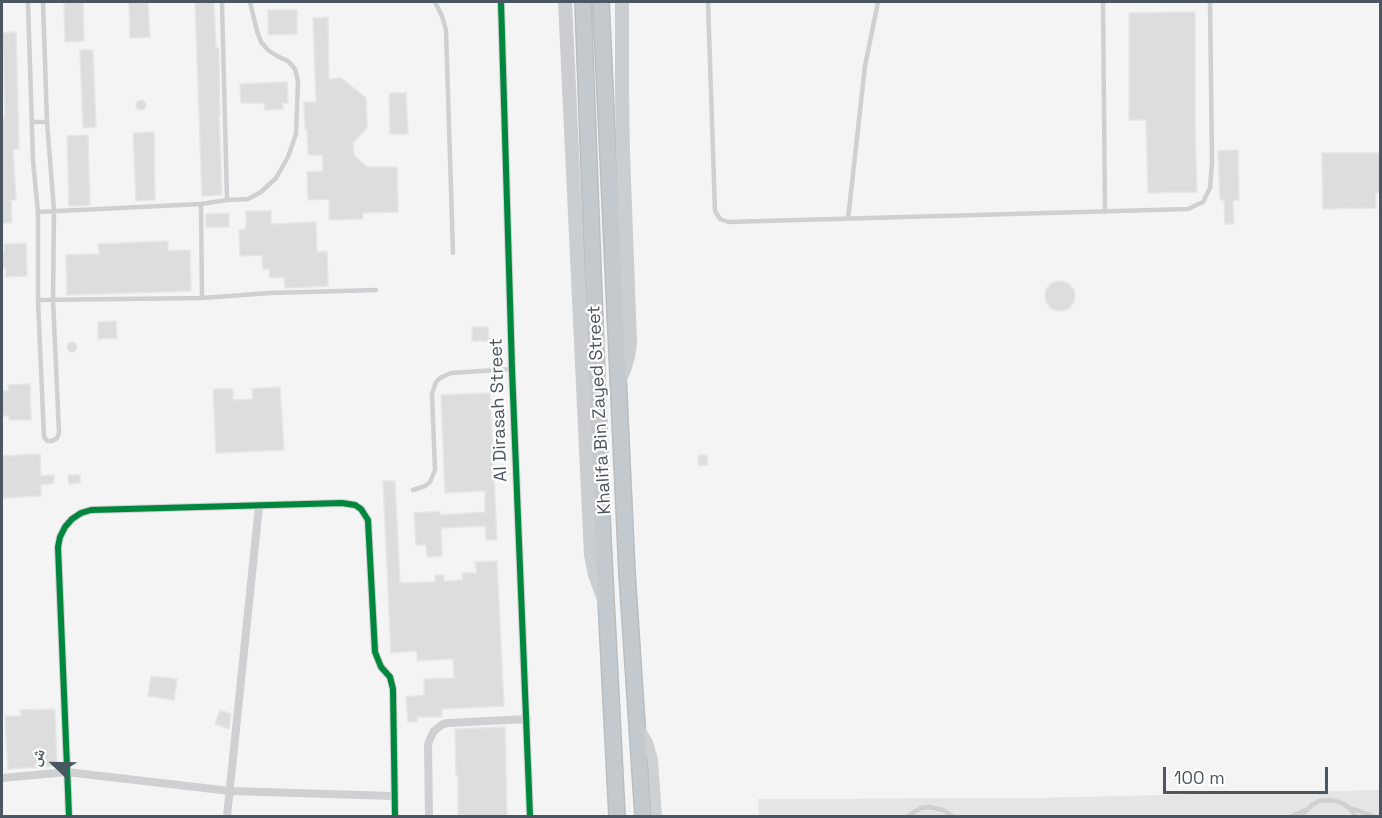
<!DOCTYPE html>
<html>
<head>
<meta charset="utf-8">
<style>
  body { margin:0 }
  #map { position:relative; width:1382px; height:818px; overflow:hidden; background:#f4f4f4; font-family:"Space Grotesk","Noto Naskh Arabic",sans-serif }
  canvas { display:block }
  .frame { position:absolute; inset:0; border:3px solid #4a5661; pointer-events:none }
  .north { position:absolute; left:24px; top:734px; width:60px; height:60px; -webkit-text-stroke:4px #fff; paint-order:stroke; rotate:292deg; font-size:16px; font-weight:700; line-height:24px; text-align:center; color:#4a5661 }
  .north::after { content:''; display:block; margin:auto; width:21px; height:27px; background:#4a5661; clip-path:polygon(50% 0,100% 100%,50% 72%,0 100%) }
  .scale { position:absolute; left:1163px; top:767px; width:165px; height:27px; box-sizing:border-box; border:3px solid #4a5661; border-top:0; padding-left:8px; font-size:18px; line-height:21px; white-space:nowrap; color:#4a5661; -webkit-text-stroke:4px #fff; paint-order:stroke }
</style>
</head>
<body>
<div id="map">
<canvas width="1382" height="818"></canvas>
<div class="frame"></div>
<div class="north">ش</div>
<div class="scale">100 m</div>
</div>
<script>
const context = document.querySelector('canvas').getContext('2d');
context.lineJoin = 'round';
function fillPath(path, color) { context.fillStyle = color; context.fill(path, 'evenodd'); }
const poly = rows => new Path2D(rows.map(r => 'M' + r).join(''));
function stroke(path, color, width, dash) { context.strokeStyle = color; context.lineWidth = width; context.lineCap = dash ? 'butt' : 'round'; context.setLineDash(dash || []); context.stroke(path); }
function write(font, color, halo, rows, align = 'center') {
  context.font = font + ' "Space Grotesk",sans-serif'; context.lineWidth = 4.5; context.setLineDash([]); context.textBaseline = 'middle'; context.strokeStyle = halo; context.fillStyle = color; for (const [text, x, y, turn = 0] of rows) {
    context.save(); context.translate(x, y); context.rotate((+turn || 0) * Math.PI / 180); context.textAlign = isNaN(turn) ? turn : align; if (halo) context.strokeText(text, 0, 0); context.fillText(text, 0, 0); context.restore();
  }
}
fillPath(poly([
  [1380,790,1380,816,759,816,758,799,1033,798]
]), '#e6e5e6');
const building = poly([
  [64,2,83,2,84,41,65,42,64,2],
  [129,2,148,2,150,37,130,38,129,2],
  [195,2,214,2,216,48,219,48,219,53,220,115,219,115,222,195,202,196,195,2],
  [268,10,297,10,297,34,268,35,268,10],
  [1195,12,1195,126,1197,192,1148,193,1146,120,1129,120,1129,13,1195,12],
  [328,17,329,79,341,78,366,98,367,128,353,143,354,155,367,167,397,167,398,212,363,213,363,219,329,220,329,199,308,200,307,172,323,171,322,155,308,155,307,129,305,129,304,102,316,102,313,18,328,17],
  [16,32,19,149,13,149,16,200,11,200,12,223,2,223,2,117,5,116,2,33,16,32],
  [80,50,93,50,96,127,83,128,80,50],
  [287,82,288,103,283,103,283,109,265,110,264,103,241,103,240,84,287,82],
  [389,93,406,93,408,134,390,134,389,93],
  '136 105a5 5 0 1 1 10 0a5 5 0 1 1-10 0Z',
  [154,132,155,200,136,201,133,133,154,132],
  [88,135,90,205,69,206,67,136,88,135],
  [1238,150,1239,200,1233,200,1234,224,1225,224,1224,200,1220,200,1218,151,1238,150],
  [1322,153,1380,153,1380,193,1376,193,1376,208,1323,209,1322,153],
  [246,211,271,211,271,224,316,222,317,252,327,251,328,286,285,288,284,277,270,278,269,269,263,269,262,255,240,256,239,230,246,229,246,211],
  [229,213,229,227,206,227,206,214,229,213],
  [168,241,168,251,190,250,191,291,67,295,66,255,99,254,98,244,168,241],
  [26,243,27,276,6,277,6,268,2,268,2,253,4,252,4,244,26,243],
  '1045 296a15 15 0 1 1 30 0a15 15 0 1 1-30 0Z',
  [116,321,117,338,98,339,98,322,116,321],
  [472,327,488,327,489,341,472,341,472,327],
  '67 347a5 5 0 1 1 10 0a5 5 0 1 1-10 0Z',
  [30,384,31,420,9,420,9,416,2,416,2,391,9,391,8,385,30,384],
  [280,387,284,450,216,453,213,389,233,389,233,400,253,399,252,389,280,387],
  [490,393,497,540,486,540,485,526,441,528,442,556,427,557,426,545,416,545,414,513,440,511,440,515,485,512,485,491,445,493,441,395,490,393],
  [40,454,41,476,54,475,54,483,41,485,41,496,2,498,2,456,40,454],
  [698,455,707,455,708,465,699,466,698,455],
  [68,475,80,475,80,483,69,484,68,475],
  [383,481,395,481,400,583,435,582,435,575,444,575,444,581,463,580,462,573,477,573,475,562,497,561,504,706,442,709,442,717,417,717,417,722,408,722,406,697,424,695,424,679,454,678,453,659,417,661,417,651,391,653,383,481],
  [151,676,177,679,174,700,148,696,151,676],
  [55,709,57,766,8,769,5,716,21,716,20,710,55,709],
  [220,710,231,714,229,729,215,724,220,710],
  [505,727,507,816,458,816,458,776,456,776,455,729,505,727]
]);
fillPath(building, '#ddddde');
stroke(building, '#e5e6e7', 1.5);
const trunk = poly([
  [583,2,603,540,617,816],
  [601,2,627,573,643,816]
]);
stroke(trunk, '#b9bec3', 18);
stroke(poly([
  [28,2,33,161,38,212,38,300,44,437,47,441,52,441,57,438,59,433,53,300,54,210,47,122,43,2],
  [222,2,227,200],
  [435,2,442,16,446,30,453,253],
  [708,2,715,211,720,219,728,222,1188,209,1203,202,1210,188,1212,163,1210,2],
  [1103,2,1105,212],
  [32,122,47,122],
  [201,204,202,298],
  [38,212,201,204,227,200,248,199,261,192,276,178,288,157,296,134,298,81,295,69,288,61,277,56,268,50,261,42,257,31,250,2],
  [848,219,865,66,878,2],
  [38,300,202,298,270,293,376,290],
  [413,490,425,486,430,482,435,470,432,394,436,382,440,378,451,373,512,369],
  [1350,808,1373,816],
  [908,816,921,808,929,807,943,810,952,816],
  [1292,816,1305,810],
  [1301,816,1312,805,1319,801,1328,800,1336,801,1344,804,1351,810,1355,816]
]), '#ced0d2', 4.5);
stroke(poly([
  [501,2,512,369,530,816],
  [2,778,67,772,230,791,393,796],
  [69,816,58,547,60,537,65,527,72,519,81,513,91,510,342,503,355,505,361,509,368,520,375,652,381,667,390,677,393,689,395,816],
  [227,816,259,506],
  [429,816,428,746,429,741,434,731,443,724,448,723,527,719]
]), '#ced0d2', 8);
stroke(poly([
  [639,727,648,742,653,760,657,816]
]), '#ced0d2', 10);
stroke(poly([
  [565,2,591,555,595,575,604,600],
  [618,383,624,370,628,357,630,343,623,152,622,90,622,2]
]), '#caced1', 14);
stroke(trunk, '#c4c9cd', 15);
stroke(poly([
  [501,2,512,369,530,816],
  [69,816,58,547,60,537,65,527,72,519,81,513,91,510,342,503,355,505,361,509,368,520,375,652,381,667,390,677,393,689,395,816]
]), '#00873e', 6);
write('18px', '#4a5661', '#fff', [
  ["Al Dirasah Street",499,410,-92],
  ["Khalifa Bin Zayed Street",600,410,-93]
]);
</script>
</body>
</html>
